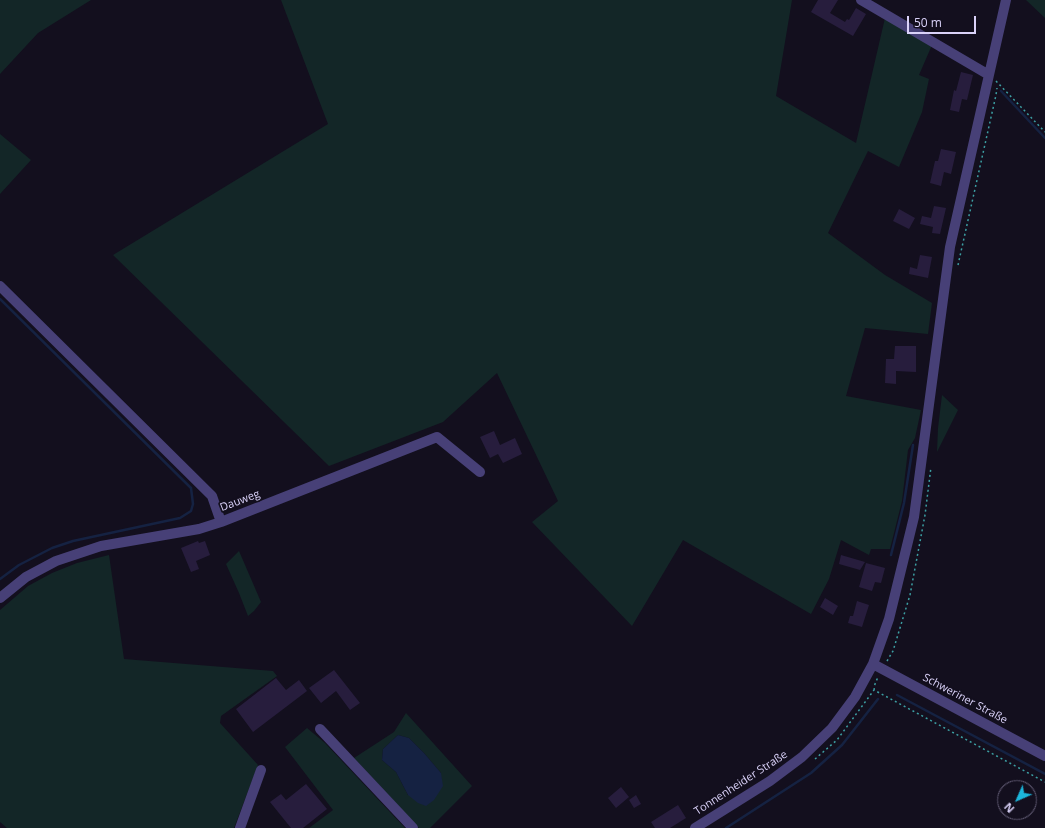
<!DOCTYPE html>
<html>
<head>
<meta charset="utf-8">
<style>
  body { margin:0 }
  #map { position:relative; width:1045px; height:828px; overflow:hidden; background:#130f1e; font-family:"Open Sans",sans-serif }
  canvas { display:block }
  .north { position:absolute; left:997px; top:780px; width:40px; height:40px; box-sizing:border-box; background:#130f1e; border:1px solid #635d76; border-radius:50%; rotate:225deg; font-size:11px; font-weight:700; line-height:16px; text-align:center; color:#dad2f9 }
  .north::after { content:''; display:block; margin:auto; width:14px; height:18px; background:#1cb6db; clip-path:polygon(50% 0,100% 100%,50% 72%,0 100%) }
  .scale { position:absolute; left:907px; top:16px; width:69px; height:18px; box-sizing:border-box; border:2px solid #dad2f9; border-top:0; padding-left:5px; font-size:12px; line-height:14px; white-space:nowrap; color:#dad2f9; -webkit-text-stroke:3px #130f1e; paint-order:stroke }
</style>
</head>
<body>
<div id="map">
<canvas width="1045" height="828"></canvas>
<div class="north">N</div>
<div class="scale">50 m</div>
</div>
<script>
const context = document.querySelector('canvas').getContext('2d');
context.lineJoin = 'round';
function fillPath(path, color) { context.fillStyle = color; context.fill(path, 'evenodd'); }
const poly = rows => new Path2D(rows.map(r => 'M' + r).join(''));
function stroke(path, color, width, dash) { context.strokeStyle = color; context.lineWidth = width; context.lineCap = dash ? 'butt' : 'round'; context.setLineDash(dash || []); context.stroke(path); }
function write(font, color, halo, rows, align = 'center') {
  context.font = font + ' "Open Sans",sans-serif'; context.lineWidth = 3.5; context.setLineDash([]); context.textBaseline = 'middle'; context.strokeStyle = halo; context.fillStyle = color; for (const [text, x, y, turn = 0] of rows) {
    context.save(); context.translate(x, y); context.rotate((+turn || 0) * Math.PI / 180); context.textAlign = isNaN(turn) ? turn : align; if (halo) context.strokeText(text, 0, 0); context.fillText(text, 0, 0); context.restore();
  }
}
fillPath(poly([
  [0,0,91,0,38,33,0,74],
  [281,0,792,0,776,96,856,143,885,18,932,45,919,75,929,79,922,112,899,167,868,151,828,233,885,275,932,303,928,334,865,328,846,396,921,410,915,438,908,450,902,501,890,549,871,549,869,555,841,540,829,579,811,614,683,540,632,626,532,522,558,501,497,373,443,422,329,466,113,255,328,124],
  [1026,0,1045,0,1045,18],
  [0,134,31,160,0,194],
  [942,395,958,410,937,452,938,428],
  [239,551,261,602,254,611,248,616,239,593,226,564],
  [109,555,124,659,273,671,277,676,221,716,220,723,258,765,234,828,7,828,0,822,0,610,28,586,52,573,77,563],
  [406,713,472,786,430,828,419,828,354,758,394,732],
  [398,735,409,738,424,753,441,773,408,795,396,772,382,760,383,749],
  [307,728,325,743,405,828,309,828,333,810,285,747]
]), '#132627');
fillPath(poly([
  [398,735,409,738,424,753,441,773,443,786,434,800,426,806,418,803,408,795,396,772,382,760,383,749]
]), '#152242');
stroke(poly([
  [1001,91,1045,138],
  [0,299,191,488,193,504,191,511,180,518,73,541,52,548,19,565,0,579],
  [891,555,904,503,913,445],
  [897,695,1045,774],
  [726,828,811,773,842,745,878,699]
]), '#152242', 2.5);
fillPath(poly([
  [818,0,838,0,830,13,845,22,847,19,849,20,856,8,866,14,853,36,811,12],
  [961,72,973,75,967,100,962,99,959,112,950,110,954,90,956,91],
  [941,149,956,152,951,174,944,172,941,186,930,183,935,161,938,161],
  [934,206,946,208,940,234,932,233,933,227,920,224,922,216,931,218],
  [899,209,915,218,909,229,893,221],
  [920,255,932,257,928,278,909,274,910,267,917,269],
  [895,346,916,346,916,372,896,371,896,384,885,383,886,359,894,359],
  [494,431,500,445,515,438,522,454,503,463,498,454,490,458,480,437],
  [198,541,199,543,205,541,210,555,196,561,199,569,191,572,181,548],
  [841,555,865,562,860,570,839,564],
  [866,563,885,568,881,583,875,582,872,591,859,587],
  [825,598,838,606,833,615,820,607],
  [857,601,869,605,862,627,848,623,850,616,853,616],
  [334,670,360,703,350,710,336,691,321,703,309,688],
  [276,678,286,690,299,680,307,691,253,732,236,709],
  [306,784,327,809,303,828,291,828,270,802,281,794,286,800],
  [621,787,629,797,616,808,608,798],
  [636,795,641,804,634,808,629,800],
  [678,805,686,818,670,828,655,828,651,822]
]), '#271d3d');
stroke(poly([
  [996,81,1045,132],
  [958,265,996,95,997,88],
  [887,661,893,651,910,595,925,515,931,467],
  [874,690,875,684,878,677],
  [815,759,837,740,874,690,1045,782]
]), '#3c9fa3', 1.5, [2, 3]);
stroke(poly([
  [861,0,989,75],
  [0,286,212,496,221,522],
  [0,598,26,577,56,561,101,546,199,529,221,522,437,437,480,472],
  [873,664,1045,756],
  [320,729,413,828],
  [240,828,261,770],
  [695,828,770,781,802,757,832,728,855,697,873,664,889,619,914,517,950,247,1006,0]
]), '#474077', 10);
write('11px', '#dad2f9', '#130f1e', [
  ["Dauweg",240,501,-21],
  ["Schweriner Straße",965,699,28],
  ["Tonnenheider Straße",741,783,-33]
]);
</script>
</body>
</html>
